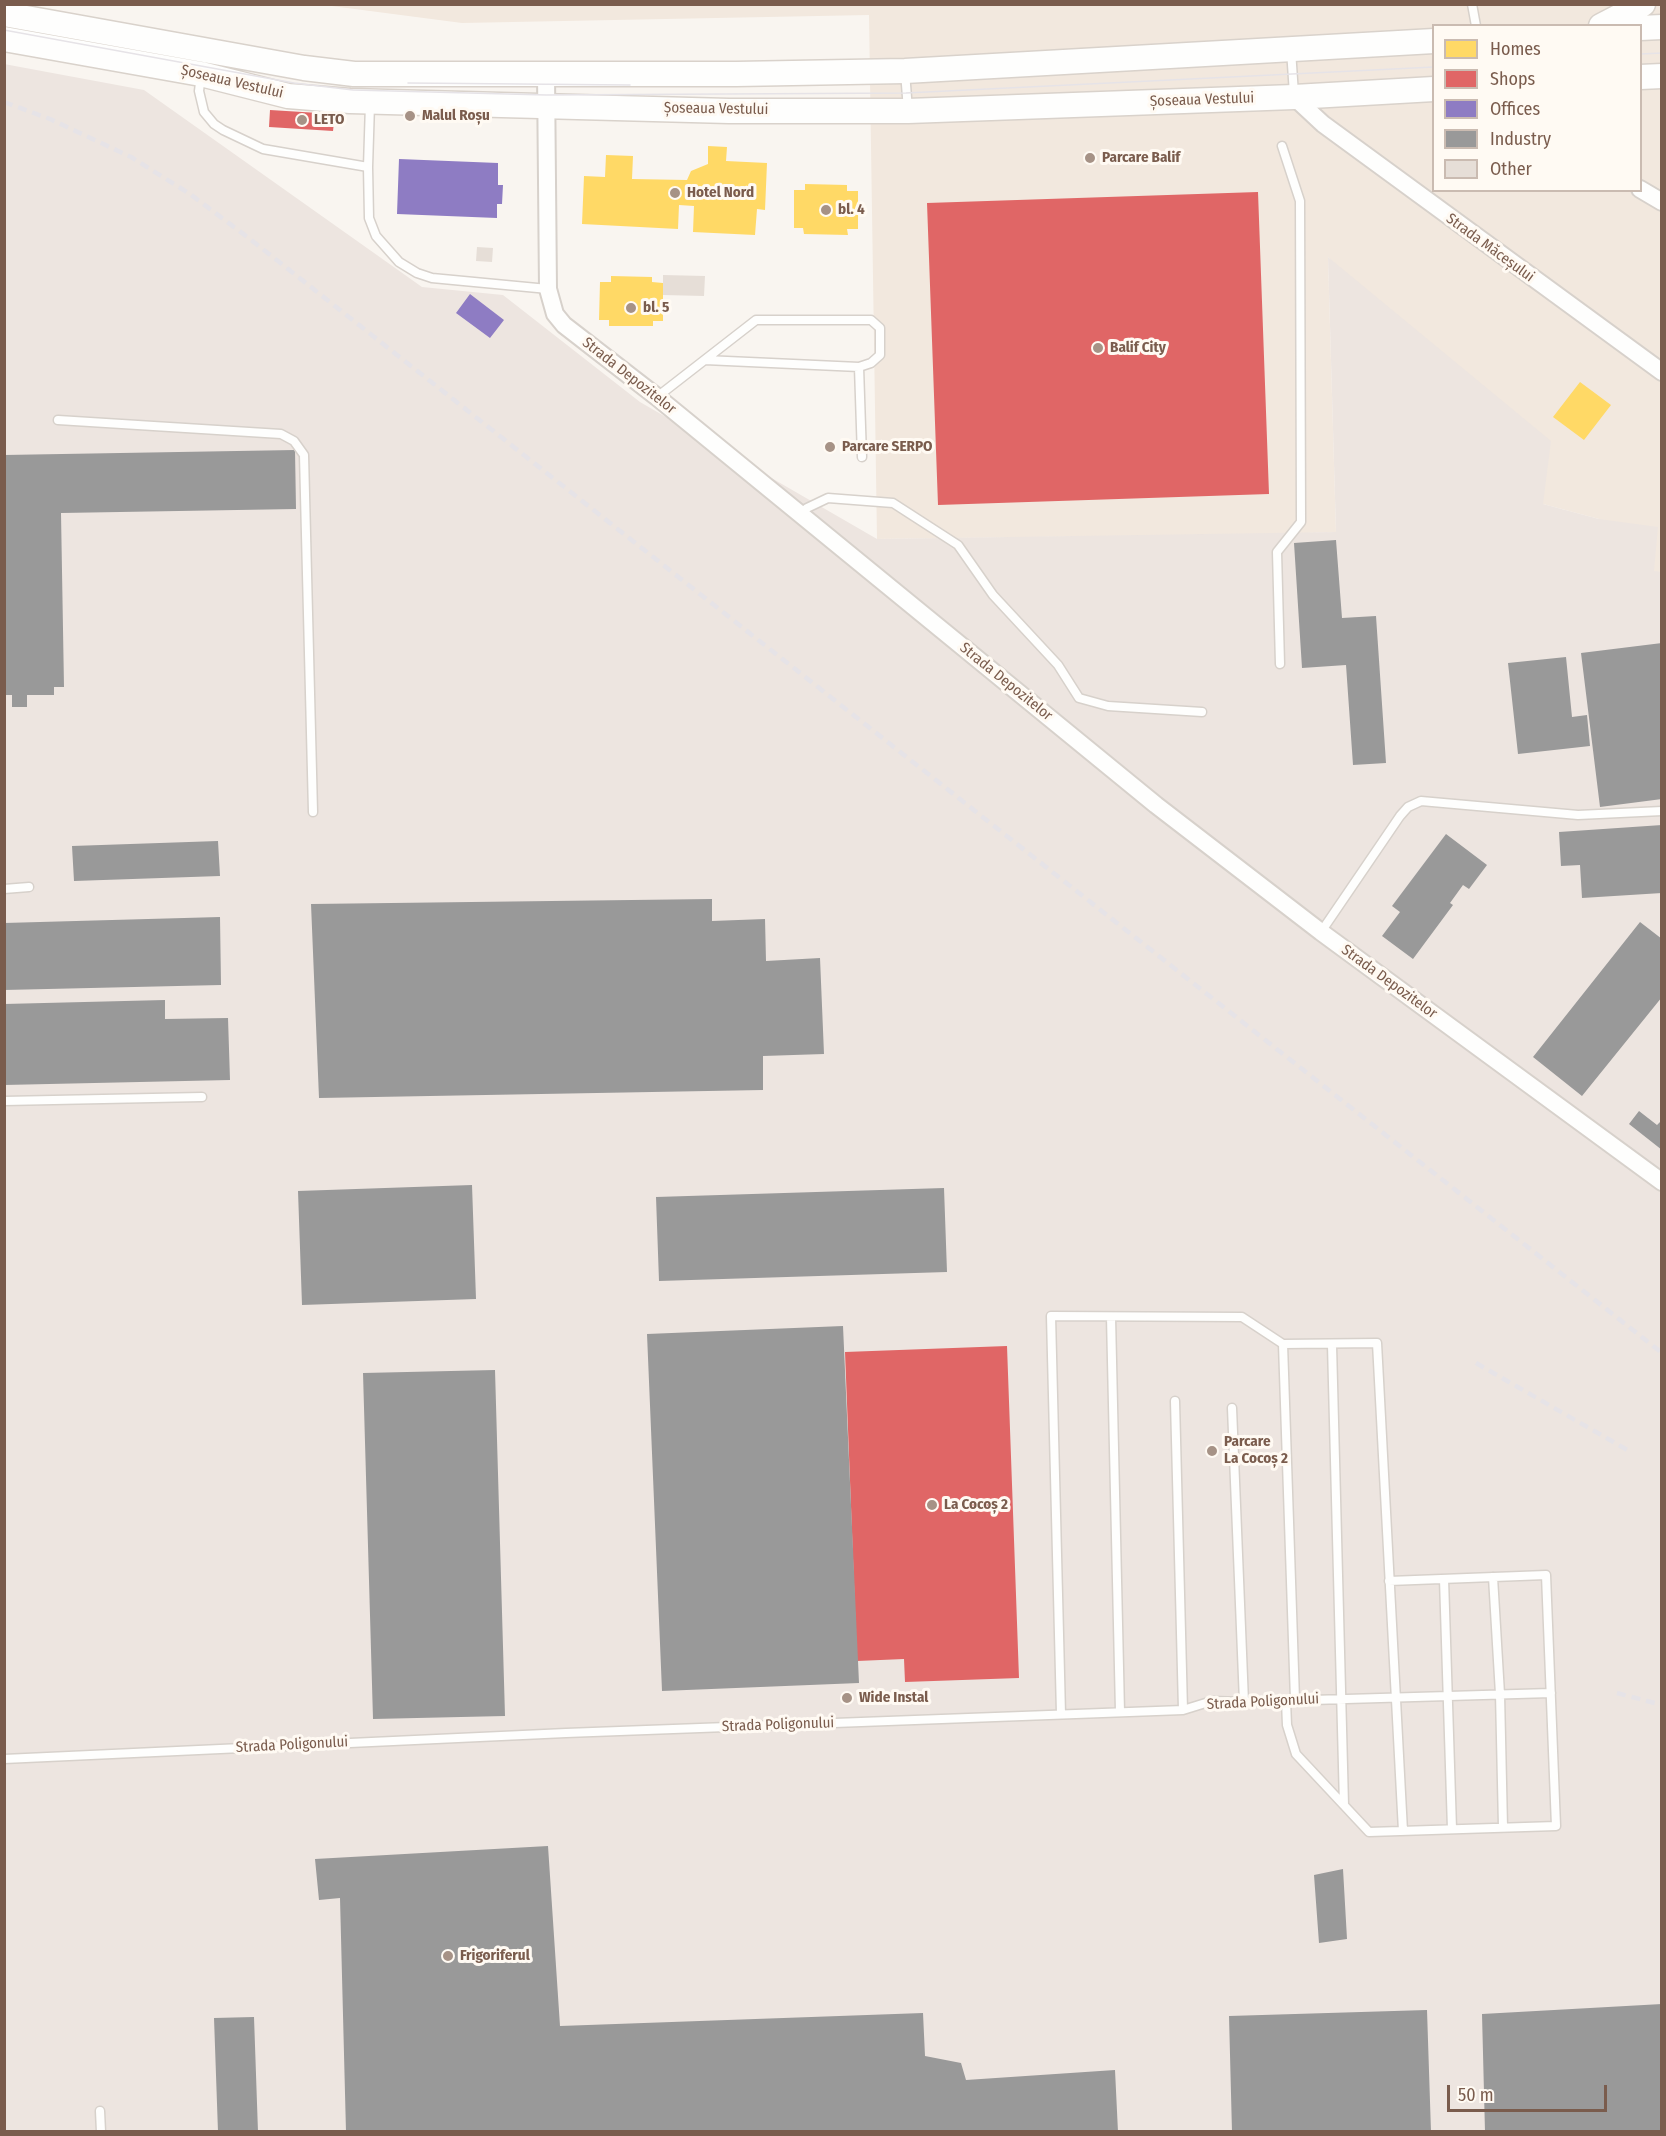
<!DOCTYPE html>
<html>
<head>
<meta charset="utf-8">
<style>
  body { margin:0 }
  #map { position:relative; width:1666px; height:2136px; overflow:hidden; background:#f9f5f0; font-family:"Fira Sans Condensed",sans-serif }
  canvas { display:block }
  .frame { position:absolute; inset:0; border:6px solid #7a5c4d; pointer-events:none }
  .legend { position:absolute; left:1432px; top:24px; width:210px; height:168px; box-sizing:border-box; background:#fffaf3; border:2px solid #cabbb1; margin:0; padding:8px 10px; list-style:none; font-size:18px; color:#7a5c4d }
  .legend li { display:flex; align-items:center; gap:12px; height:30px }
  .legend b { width:30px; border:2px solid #cabbb1 }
  .scale { position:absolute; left:1447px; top:2085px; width:160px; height:27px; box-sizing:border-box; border:3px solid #7a5c4d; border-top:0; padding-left:8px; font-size:18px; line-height:21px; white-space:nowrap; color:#7a5c4d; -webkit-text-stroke:4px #fffaf3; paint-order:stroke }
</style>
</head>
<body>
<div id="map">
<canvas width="1666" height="2136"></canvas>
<div class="frame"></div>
<ul class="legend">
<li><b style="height:16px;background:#ffd966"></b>Homes</li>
<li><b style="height:16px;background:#e06666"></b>Shops</li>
<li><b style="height:16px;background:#8e7cc3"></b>Offices</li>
<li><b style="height:16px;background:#999"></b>Industry</li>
<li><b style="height:16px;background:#e6ded7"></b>Other</li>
</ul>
<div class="scale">50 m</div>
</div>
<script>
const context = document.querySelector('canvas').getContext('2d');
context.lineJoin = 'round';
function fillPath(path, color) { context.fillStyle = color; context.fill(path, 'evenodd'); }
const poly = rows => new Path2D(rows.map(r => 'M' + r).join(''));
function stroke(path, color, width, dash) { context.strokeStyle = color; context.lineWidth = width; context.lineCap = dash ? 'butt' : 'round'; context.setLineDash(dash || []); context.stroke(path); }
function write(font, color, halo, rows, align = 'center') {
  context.font = font + ' "Fira Sans Condensed",sans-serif'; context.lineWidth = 6; context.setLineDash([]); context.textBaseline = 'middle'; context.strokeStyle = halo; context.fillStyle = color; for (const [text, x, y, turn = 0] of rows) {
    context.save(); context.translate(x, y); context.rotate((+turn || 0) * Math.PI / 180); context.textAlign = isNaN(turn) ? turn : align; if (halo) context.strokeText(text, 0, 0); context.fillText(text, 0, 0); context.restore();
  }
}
fillPath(poly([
  [324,5,1661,5,1661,572,1654,572,1599,519,1543,504,1328,257,1336,532,1276,534,877,539,869,15,462,23],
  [1434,26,1640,26,1640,190,1434,190]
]), '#f2e8de');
fillPath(poly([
  [4,64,144,90,422,287,503,295,640,402,877,539,1336,532,1328,257,1551,441,1543,504,1599,519,1658,527,1654,571,1662,572,1661,2131,5,2131]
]), '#ede5e0');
fillPath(poly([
  [708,146,727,147,726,161,767,163,765,210,757,209,755,235,693,232,694,206,679,205,678,229,582,224,584,176,605,177,606,155,633,156,632,179,687,180,691,171,708,164],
  [805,184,847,185,847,191,858,191,858,229,847,229,848,235,804,234,803,228,794,228,794,190,805,190],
  [611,276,652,277,652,282,663,283,663,321,653,321,653,326,609,326,609,320,599,320,600,282,611,282],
  [1580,382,1611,405,1584,440,1553,417]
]), '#ffd966');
fillPath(poly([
  [270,110,335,114,333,131,269,127],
  [1258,192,1269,494,938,505,927,203],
  [1007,1346,1019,1678,905,1682,904,1659,857,1661,845,1352]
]), '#e06666');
fillPath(poly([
  [399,159,498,163,498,185,503,185,502,204,497,204,497,218,397,214],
  [470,294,504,320,490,338,456,313]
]), '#8e7cc3');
fillPath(poly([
  [295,450,296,509,61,513,64,687,54,687,54,695,27,695,27,707,12,707,12,695,4,695,4,455],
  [1336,540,1342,618,1376,616,1386,763,1353,765,1346,665,1302,668,1294,543],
  [1662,643,1662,799,1600,807,1581,653],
  [1566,657,1572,717,1587,715,1590,746,1518,754,1508,663],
  [1662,825,1662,893,1582,898,1580,865,1561,866,1559,832],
  [1446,834,1487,865,1469,889,1463,885,1450,903,1453,905,1413,959,1382,936,1400,912,1392,906],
  [218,841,220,876,74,881,72,846],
  [712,899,712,921,765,919,766,961,820,958,824,1054,763,1056,763,1090,319,1098,311,904],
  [220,917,221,985,4,990,4,923],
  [1640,922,1662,939,1662,997,1582,1096,1533,1057],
  [165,1000,165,1019,228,1018,230,1080,4,1085,4,1004],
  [1639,1111,1657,1125,1662,1120,1662,1150,1629,1124],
  [472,1185,476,1299,302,1305,298,1191],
  [944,1188,947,1272,659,1281,656,1197],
  [843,1326,859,1683,662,1691,647,1334],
  [495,1370,505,1716,373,1719,363,1373],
  [548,1846,560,2026,923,2013,925,2056,961,2063,966,2080,1115,2070,1118,2132,346,2132,340,1898,319,1900,315,1859],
  [1343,1869,1347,1939,1319,1943,1314,1875],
  [1662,2004,1662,2132,1485,2132,1482,2014],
  [1427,2010,1431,2132,1232,2132,1229,2016],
  [254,2017,258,2132,218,2132,214,2018]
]), '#999');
fillPath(poly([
  [477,247,493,248,492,262,476,261],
  [663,275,705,276,704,296,663,295]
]), '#e6ded7');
const service = poly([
  [1472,4,1476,26],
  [1291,50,1294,94],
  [905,72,908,110],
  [201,75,199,91,204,112,214,124,223,130,263,149,368,167,369,218,376,236,399,262,417,273,432,278,548,289],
  [368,167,370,104],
  [705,360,859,367,862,457],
  [657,397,756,320,871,320,880,328,880,355,871,363,859,367],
  [58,420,281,434,294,441,304,455,313,812],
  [800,514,807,508,828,498,893,503,958,545,993,595,1058,665,1079,698,1108,706,1202,712],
  [1280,664,1277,552,1301,522,1300,201,1282,146],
  [4,889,29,887],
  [1321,932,1400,816,1408,807,1421,801,1578,815,1662,811],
  [4,1101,202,1097],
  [1111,1317,1120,1712],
  [1283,1344,1295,1700],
  [1332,1345,1344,1805],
  [1175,1401,1183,1710],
  [1232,1408,1244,1702],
  [1493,1577,1500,1694,1503,1827],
  [1444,1579,1452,1829],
  [1286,1701,1287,1725,1296,1754,1369,1832,1556,1826,1546,1575,1389,1581],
  [1061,1714,1051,1316,1242,1317,1283,1344,1377,1343,1403,1831],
  [4,1759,566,1733,1183,1710,1212,1701,1244,1702,1551,1693],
  [100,2111,101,2132]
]);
const minor = poly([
  [546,74,548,289,555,314,564,325,657,397,1156,805,1321,932,1662,1182],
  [1294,97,1323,124,1662,372],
  [1640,189,1662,202]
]);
const secondary = poly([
  [4,14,304,68,354,74,736,74,905,71,1434,41],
  [1601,26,1643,4],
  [1640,28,1662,27],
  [4,39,201,74,288,96,350,101,729,111,908,111,1294,97,1434,89],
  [1640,77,1662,76]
]);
stroke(service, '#d7d1cb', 11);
stroke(minor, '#d7d1cb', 20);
stroke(secondary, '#d9d2cb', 27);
stroke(service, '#fefefd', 8);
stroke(minor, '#fefefd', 16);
stroke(secondary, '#fefefd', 24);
stroke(poly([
  [4,30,294,83,353,90,546,95,906,93,1434,67],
  [1640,54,1662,53],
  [408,83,630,85]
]), '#e6e3e7', 1.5);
stroke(poly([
  [4,102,50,119,131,157,190,194,250,239,1662,1353],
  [1476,1363,1629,1451],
  [1617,1693,1662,1705]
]), '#e6e3e7', 4.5, [9, 6]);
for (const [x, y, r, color] of [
  [410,116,6,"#a69286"],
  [302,120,6,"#a69286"],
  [1090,158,6,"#a69286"],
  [675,193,6,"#a69286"],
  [826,210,6,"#a69286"],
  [631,308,6,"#a69286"],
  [1098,348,6,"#a69286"],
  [830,447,6,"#a69286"],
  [1212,1451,6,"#a69286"],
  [932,1505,6,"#a69286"],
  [847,1698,6,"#a69286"],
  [448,1956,6,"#a69286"]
]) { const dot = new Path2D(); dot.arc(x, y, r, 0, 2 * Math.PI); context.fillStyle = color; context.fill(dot); stroke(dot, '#fffaf3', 2); }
write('15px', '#7a5c4d', '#fffaf3', [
  ["Șoseaua Vestului",232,82,13],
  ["Șoseaua Vestului",1202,100,-2],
  ["Șoseaua Vestului",716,109,1],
  ["Strada Măceșului",1490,248,36],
  ["Strada Depozitelor",629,376,38],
  ["Strada Depozitelor",1006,682,39],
  ["Strada Depozitelor",1389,982,36],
  ["Strada Poligonului",1263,1702,-3],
  ["Strada Poligonului",778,1725,-2],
  ["Strada Poligonului",292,1745,-3]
]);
write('bold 15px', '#7a5c4d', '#fffaf3', [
  ["Malul Roșu",422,116],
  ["LETO",314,120],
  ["Parcare Balif",1102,158],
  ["Hotel Nord",687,193],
  ["bl. 4",838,210],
  ["bl. 5",643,308],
  ["Balif City",1110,348],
  ["Parcare SERPO",842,447],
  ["Parcare",1224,1442],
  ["La Cocoș 2",1224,1459],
  ["La Cocoș 2",944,1505],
  ["Wide Instal",859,1698],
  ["Frigoriferul",460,1956]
], 'left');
</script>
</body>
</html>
